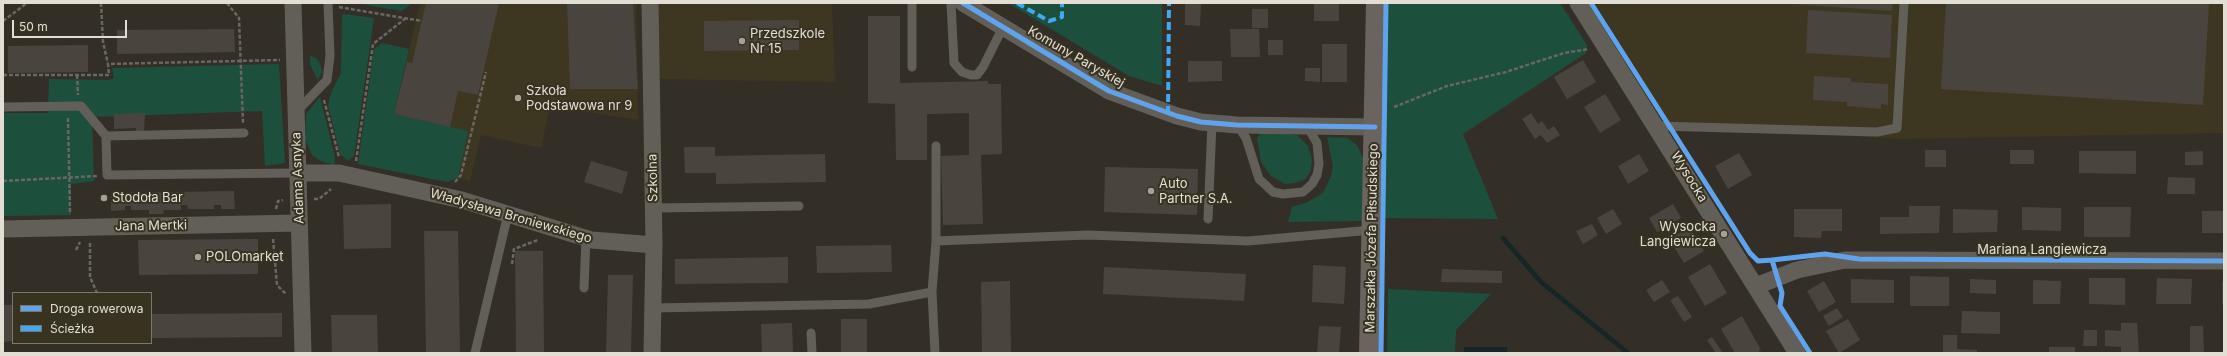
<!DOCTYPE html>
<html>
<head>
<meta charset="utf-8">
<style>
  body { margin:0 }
  #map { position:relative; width:2227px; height:356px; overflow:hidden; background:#332f26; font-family:Inter,sans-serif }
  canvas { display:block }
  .frame { position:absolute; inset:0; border:4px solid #e2ded4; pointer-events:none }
  .legend { position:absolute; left:12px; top:292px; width:140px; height:52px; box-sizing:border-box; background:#383221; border:1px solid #7c7769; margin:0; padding:5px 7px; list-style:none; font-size:12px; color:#e2ded4 }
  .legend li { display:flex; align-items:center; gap:8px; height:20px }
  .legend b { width:20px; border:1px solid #7c7769 }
  .scale { position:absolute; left:12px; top:20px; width:115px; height:18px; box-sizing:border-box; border:2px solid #e2ded4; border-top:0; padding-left:5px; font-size:12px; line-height:14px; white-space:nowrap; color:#e2ded4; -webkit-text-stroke:3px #383221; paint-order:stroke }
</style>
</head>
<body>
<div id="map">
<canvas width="2227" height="356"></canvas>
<div class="frame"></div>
<ul class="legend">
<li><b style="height:5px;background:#60a3ed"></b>Droga rowerowa</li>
<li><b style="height:5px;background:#3fa9f5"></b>Ścieżka</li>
</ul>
<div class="scale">50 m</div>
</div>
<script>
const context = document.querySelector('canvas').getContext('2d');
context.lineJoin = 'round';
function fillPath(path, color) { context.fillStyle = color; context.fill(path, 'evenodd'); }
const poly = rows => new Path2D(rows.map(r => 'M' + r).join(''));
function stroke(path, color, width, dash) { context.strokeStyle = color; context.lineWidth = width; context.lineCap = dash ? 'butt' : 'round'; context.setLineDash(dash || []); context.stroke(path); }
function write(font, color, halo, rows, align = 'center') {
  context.font = font + ' Inter,sans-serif'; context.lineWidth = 4; context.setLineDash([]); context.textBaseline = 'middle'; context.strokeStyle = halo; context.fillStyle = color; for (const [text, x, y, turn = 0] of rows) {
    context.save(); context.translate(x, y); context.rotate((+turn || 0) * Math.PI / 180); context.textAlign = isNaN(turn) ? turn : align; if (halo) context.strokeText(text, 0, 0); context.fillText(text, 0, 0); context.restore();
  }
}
fillPath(poly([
  [420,3,636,3,638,120,550,106,541,148,481,135,470,181,383,161],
  [650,3,832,3,835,82,651,79],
  [1595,3,2224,3,2224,133,1903,139,1671,126]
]), '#3d3621');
fillPath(poly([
  [356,3,413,3,401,11],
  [1008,3,1162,3,1162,86,1129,76],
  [1385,3,1560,3,1587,45,1586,53,1463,134,1498,219,1381,218],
  [344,14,374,18,354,156,348,161,340,154,328,105,331,93,341,73,342,16],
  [382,43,409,49,394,114,468,131,458,178,447,182,358,164,374,49],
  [310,56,316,58,320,63,322,72,318,80,310,65],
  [279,64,285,163,265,166,262,111,92,117,94,181,71,184,71,215,3,216,3,113,48,113,49,79,109,80,114,78,112,68],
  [320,97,335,157,334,165,321,161,312,155,305,139,306,114],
  [1261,132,1297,135,1308,146,1312,159,1311,170,1306,179,1295,183,1285,184,1271,176,1261,162,1257,139],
  [1327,137,1347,138,1357,145,1363,158,1362,221,1288,222,1292,207,1308,202,1323,193,1331,176,1333,166],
  [1388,289,1491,294,1456,330,1455,353,1387,353]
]), '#1c503c');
fillPath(poly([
  [1464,347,1507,347,1507,353,1464,353]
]), '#162627');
stroke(poly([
  [1503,238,1541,282,1628,353]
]), '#162627', 4.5);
fillPath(poly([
  [426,3,499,3,478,95,458,91,450,127,394,114,407,62,412,63],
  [567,3,633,3,638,89,570,89],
  [1185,3,1201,3,1200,26,1185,25],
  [1314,3,1339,3,1339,21,1314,21],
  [1777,3,1893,3,1892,11],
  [1946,3,2209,3,2203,105,1941,89],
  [1252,9,1268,9,1268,28,1252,28],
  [1808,10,1892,15,1890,58,1806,53],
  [868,16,900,16,900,83,988,81,988,84,1001,84,1002,154,981,155,983,224,943,225,941,156,969,155,969,113,927,114,927,160,896,160,895,104,868,103],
  [799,20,799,50,704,51,704,21],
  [234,29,235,52,117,54,117,30],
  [1230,29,1259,29,1260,57,1231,57],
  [1268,40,1283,40,1283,55,1268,55],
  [1322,44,1347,44,1347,82,1322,82],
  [88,45,88,72,8,73,8,46],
  [1583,60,1596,82,1567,99,1554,77],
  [1188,61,1222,61,1222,81,1188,82],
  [1305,68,1320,68,1320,82,1305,81],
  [1814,76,1851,78,1851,82,1888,84,1888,105,1881,104,1881,109,1847,106,1847,102,1813,100],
  [1605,94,1621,120,1600,133,1584,107],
  [145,113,144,132,136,132,136,128,114,129,114,114],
  [1531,113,1538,124,1542,121,1548,130,1554,126,1560,135,1547,143,1541,135,1535,139,1522,119],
  [684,147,715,147,715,156,825,154,826,182,716,184,716,173,685,173],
  [1925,150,1946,150,1946,167,1925,167],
  [2010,150,2034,150,2034,164,2010,164],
  [2079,151,2136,151,2136,174,2079,173],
  [2203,151,2203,165,2185,165,2185,152],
  [1739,153,1752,175,1728,189,1715,166],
  [1639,154,1649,171,1628,184,1618,166],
  [591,161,628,172,622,194,584,182],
  [1105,167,1198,169,1197,215,1104,212],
  [2168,177,2195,178,2195,194,2167,194],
  [234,191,235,209,221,209,221,205,214,205,214,209,188,209,187,205,181,205,181,210,163,210,164,214,149,214,149,210,131,210,131,206,125,206,125,210,111,211,111,193],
  [391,204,391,248,344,249,343,205],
  [1673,204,1681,218,1657,232,1649,218],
  [1909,206,1940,206,1939,233,1880,234,1880,217,1909,217],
  [2022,207,2061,208,2061,231,2022,230],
  [2084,207,2131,207,2130,237,2084,237],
  [1613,209,1622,224,1606,234,1597,218],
  [1794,209,1842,209,1842,231,1822,231,1821,238,1794,237],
  [1953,209,1998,210,1997,232,1953,233],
  [2202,211,2224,211,2224,233,2202,233],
  [1592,224,1598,235,1583,244,1576,231],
  [1690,227,1704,251,1684,263,1669,239],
  [424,231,458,231,460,353,426,353],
  [258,239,258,274,139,275,138,240],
  [891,245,892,272,817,273,816,246],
  [515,251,543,251,544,353,516,353],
  [788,257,788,283,675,284,675,259],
  [1710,264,1727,293,1705,306,1688,277],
  [1313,265,1346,267,1344,304,1312,302],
  [1104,267,1246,274,1244,301,1103,294],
  [1442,269,1502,271,1502,283,1441,282],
  [608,275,633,275,631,353,606,353],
  [1910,276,1949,277,1949,306,1910,306],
  [2089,278,2125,278,2125,305,2089,304],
  [2157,278,2192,279,2191,304,2156,304],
  [1851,279,1894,280,1894,303,1851,303],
  [1970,279,1996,280,1996,294,1970,293],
  [1662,280,1670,292,1654,302,1646,290],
  [2033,280,2061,281,2060,304,2033,304],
  [1010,281,1011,353,982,353,981,282],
  [1824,281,1836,302,1819,312,1807,291],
  [2222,281,2224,281,2224,305,2222,304],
  [1678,296,1692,317,1684,322,1670,300],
  [3,305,13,305,13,341,3,342],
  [1837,308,1843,317,1829,326,1823,316],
  [1962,311,2000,312,2000,334,1961,333],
  [282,313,282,337,151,338,151,314],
  [331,315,377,315,378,353,332,353],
  [1742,316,1761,350,1757,353,1735,353,1721,329],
  [841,319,867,319,867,353,841,353],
  [1848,319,1860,340,1839,353,1826,331],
  [792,323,793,353,762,353,761,324],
  [2121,323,2137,323,2139,353,2121,353,2121,347,2105,346,2105,330,2121,331],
  [1319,326,1341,327,1339,353,1317,353],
  [2190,326,2203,326,2204,353,2190,353],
  [2084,330,2097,330,2097,346,2083,346],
  [1943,335,1957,335,1957,353,1943,353],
  [1712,337,1723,353,1716,353,1707,340],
  [2049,347,2075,347,2075,353,2049,353],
  [1957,349,1977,350,1977,353,1957,353]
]), '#49453e');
stroke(poly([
  [101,3,103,42,108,64],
  [227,3,239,18,243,123],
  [339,7,422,21],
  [3,21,27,3],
  [3,75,109,75,108,64,280,60],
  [77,75,78,95],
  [324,100,339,157],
  [1394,107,1447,86,1506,72,1564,53,1589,49],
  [68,118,70,213],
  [356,161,373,44,406,18],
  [3,181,97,176],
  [455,182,461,175,486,72],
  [314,199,319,199,331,189],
  [276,209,278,201,283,200],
  [273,239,277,285,286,294],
  [90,243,90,277,97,293],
  [76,250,80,242],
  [512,264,514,249,538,240],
  [117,343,117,344]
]), '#696761', 2.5, [4, 2]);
stroke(poly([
  [951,3,954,63,962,72,971,75,977,75,983,67,1003,27],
  [912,67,912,3],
  [3,107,81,106,106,136],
  [296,112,327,80,330,56,328,3],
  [1237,125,1246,138,1259,179,1273,192,1283,194,1303,192,1312,184,1317,175,1319,164,1317,143,1307,126],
  [1657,126,1877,132,1897,128,1904,3],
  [244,133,106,136,107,175,298,173],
  [653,208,799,206],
  [1208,219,1212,123],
  [936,241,1088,235,1248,241,1372,230],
  [584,288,586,238],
  [932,292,935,353],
  [652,308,869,304,932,292,936,241,936,146],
  [811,333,812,353],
  [475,353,508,214]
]), '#625f58', 9);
stroke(poly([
  [293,3,303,353],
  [650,3,654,245,652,353],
  [963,3,1109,91,1177,116,1201,122,1237,125,1375,127],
  [1578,3,1797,353],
  [298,173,339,173,462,200,592,240,654,245],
  [3,229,299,223],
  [1756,286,1797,270,1845,260,2224,261]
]), '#625f58', 17);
stroke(poly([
  [1370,353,1377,3]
]), '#6a635e', 22);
stroke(poly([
  [1017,3,1049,21,1062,17,1062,3],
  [1168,114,1169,3]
]), '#3fa9f5', 4, [8, 4]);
stroke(poly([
  [963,3,1109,91,1177,116,1201,122,1237,125,1375,127],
  [1591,3,1750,253,1758,261,1772,260,1782,293,1780,306,1810,353],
  [1772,260,1825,254,1859,259,2224,261],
  [1381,353,1386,3]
]), '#60a3ed', 5);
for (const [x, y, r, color] of [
  [742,41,4,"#a5a197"],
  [518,98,4,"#a5a197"],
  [1151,191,4,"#a5a197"],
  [104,198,4,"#a5a197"],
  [1724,234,4,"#a5a197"],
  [198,257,4,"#a5a197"]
]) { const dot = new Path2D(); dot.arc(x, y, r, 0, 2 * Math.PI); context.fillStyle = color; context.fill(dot); stroke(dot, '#383221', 1.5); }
write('13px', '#e2ded4', '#383221', [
  ["Przedszkole",750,34],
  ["Nr 15",750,49],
  ["Szkoła",526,91],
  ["Podstawowa nr 9",526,106],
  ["Auto",1159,184],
  ["Partner S.A.",1159,199],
  ["Stodoła Bar",112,198],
  ["Wysocka",1716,227,"right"],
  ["Langiewicza",1716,242,"right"],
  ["POLOmarket",206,257]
], 'left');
write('13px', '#e2ded4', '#383221', [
  ["Komuny Paryskiej",1076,57,30],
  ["Wysocka",1689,177,58],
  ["Adama Asnyka",298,178,-92],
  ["Szkolna",653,178,-91],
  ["Władysława Broniewskiego",511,216,16],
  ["Jana Mertki",151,226,-1],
  ["Marszałka Józefa Piłsudskiego",1372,238,-89],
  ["Mariana Langiewicza",2042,250]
]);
</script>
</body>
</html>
